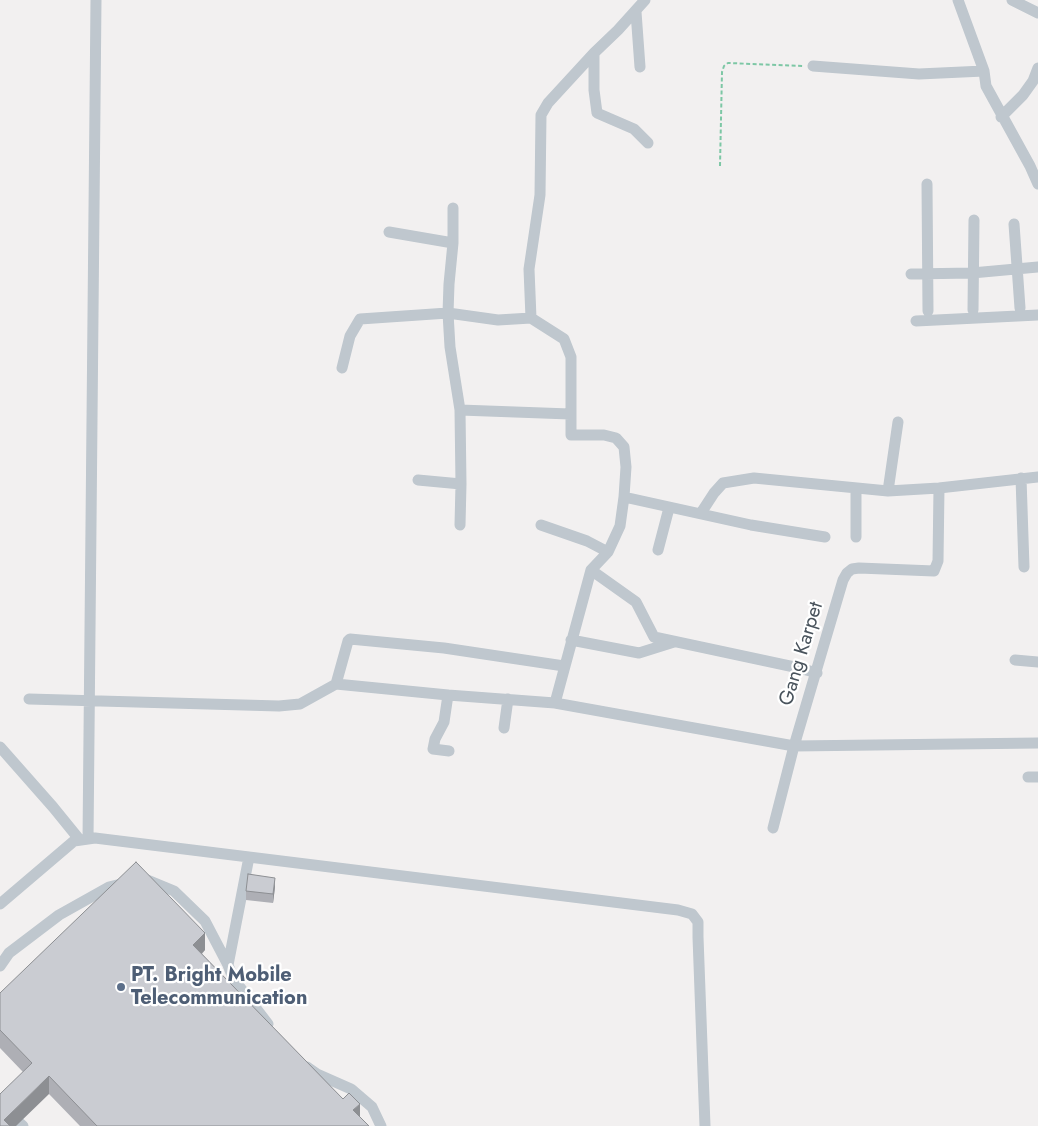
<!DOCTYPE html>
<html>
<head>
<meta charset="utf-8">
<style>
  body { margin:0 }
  canvas { display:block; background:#f2f0f0 }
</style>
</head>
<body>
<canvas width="1038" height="1126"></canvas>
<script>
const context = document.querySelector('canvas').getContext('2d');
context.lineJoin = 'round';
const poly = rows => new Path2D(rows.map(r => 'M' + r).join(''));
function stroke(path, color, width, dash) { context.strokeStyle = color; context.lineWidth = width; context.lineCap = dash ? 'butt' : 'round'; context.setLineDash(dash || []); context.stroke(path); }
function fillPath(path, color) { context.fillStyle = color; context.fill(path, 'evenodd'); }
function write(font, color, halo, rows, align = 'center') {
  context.font = font + ' Jost,sans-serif'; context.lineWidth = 4.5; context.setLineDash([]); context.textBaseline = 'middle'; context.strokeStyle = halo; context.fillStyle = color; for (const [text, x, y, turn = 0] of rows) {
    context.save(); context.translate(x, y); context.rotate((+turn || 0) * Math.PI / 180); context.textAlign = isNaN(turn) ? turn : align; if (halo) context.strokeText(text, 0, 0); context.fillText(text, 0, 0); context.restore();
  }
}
stroke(poly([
  [720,166,722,72,724,66,728,63,803,66]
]), '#7dc7a5', 2, [4, 2.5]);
stroke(poly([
  [958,0,984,71,986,86,1030,166,1038,184],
  [1012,0,1038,13],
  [636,12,640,67],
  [594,53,594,90,597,113,634,129,648,143],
  [813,66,919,74,984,71],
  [1001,117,1023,95,1033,81,1038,68],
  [927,184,928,311],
  [1014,224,1020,308],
  [389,232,453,243,449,284,448,313,450,347,460,410,461,484,418,480],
  [453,243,453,208],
  [911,274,972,273,1038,267],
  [973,310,974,220],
  [531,318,529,269,540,195,541,115,548,103,594,53,618,30,645,0],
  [916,321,1038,315],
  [342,368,350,336,360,319,448,313,498,320,531,318,564,339,571,357,571,435,604,435,616,438,624,447,626,467,624,497,620,526,608,552,591,570,555,703],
  [460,410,570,414],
  [1021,478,1024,567],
  [856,489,856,537],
  [888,491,898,422],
  [624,497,751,525,825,537],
  [701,513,714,493,723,483,754,478,888,491,939,488,1038,477],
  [460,525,461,484],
  [541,525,587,541,608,552],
  [658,550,669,508],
  [591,570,636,602,654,637,799,668,817,673],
  [571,640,639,653,674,642],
  [1015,660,1038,662],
  [336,684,348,641,350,639,444,648,564,666],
  [448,695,444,722,435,739,433,749,449,751],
  [29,699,279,706,300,704,336,684,448,695,555,703,794,746,1038,743],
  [504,728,508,699],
  [0,747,53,807,79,839],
  [1028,777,1038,777],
  [773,828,794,746,843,580,847,573,852,569,859,568,934,571,938,561,939,488],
  [88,839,96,0],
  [145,879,174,891,205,921,228,965,249,857],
  [0,904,74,841,95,838,678,910,692,914,698,922,698,937,705,1126],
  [228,965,233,978,268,1024],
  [0,966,9,953,59,915,109,887,125,883],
  [307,1067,317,1074,351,1089,372,1107,381,1126],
  [0,1105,23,1126]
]), '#bfc7ce', 11);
fillPath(poly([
  [275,887,273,903,246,900,246,891],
  [205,950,202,954,369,1126,80,1126,49,1094,23,1072,0,1048,0,993]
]), '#aeafb5');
fillPath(poly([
  [275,878,275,887,273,903,273,894],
  [205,933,205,950,193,962,193,945],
  [49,1076,49,1094,16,1126,4,1126,4,1120],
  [360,1104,360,1121,353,1110]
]), '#8d8f93');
const building = poly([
  [136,862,205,933,193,945,343,1099,349,1093,360,1104,353,1110,369,1126,97,1126,49,1076,4,1120,10,1126,0,1126,0,1094,32,1063,0,1030,0,993,136,862],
  [248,874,275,878,273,894,246,891,248,874]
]);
fillPath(building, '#caccd2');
stroke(building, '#8d8f93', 1);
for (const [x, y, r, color] of [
  [121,987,5,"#5c6f8a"]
]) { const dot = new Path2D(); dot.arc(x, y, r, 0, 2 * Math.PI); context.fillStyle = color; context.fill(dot); stroke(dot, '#fff', 2); }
write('20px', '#49535c', '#fff', [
  ["Gang Karpet",802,654,-73]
]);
write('bold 20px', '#4e5e75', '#fff', [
  ["PT. Bright Mobile",131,976],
  ["Telecommunication",131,999]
], 'left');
</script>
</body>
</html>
